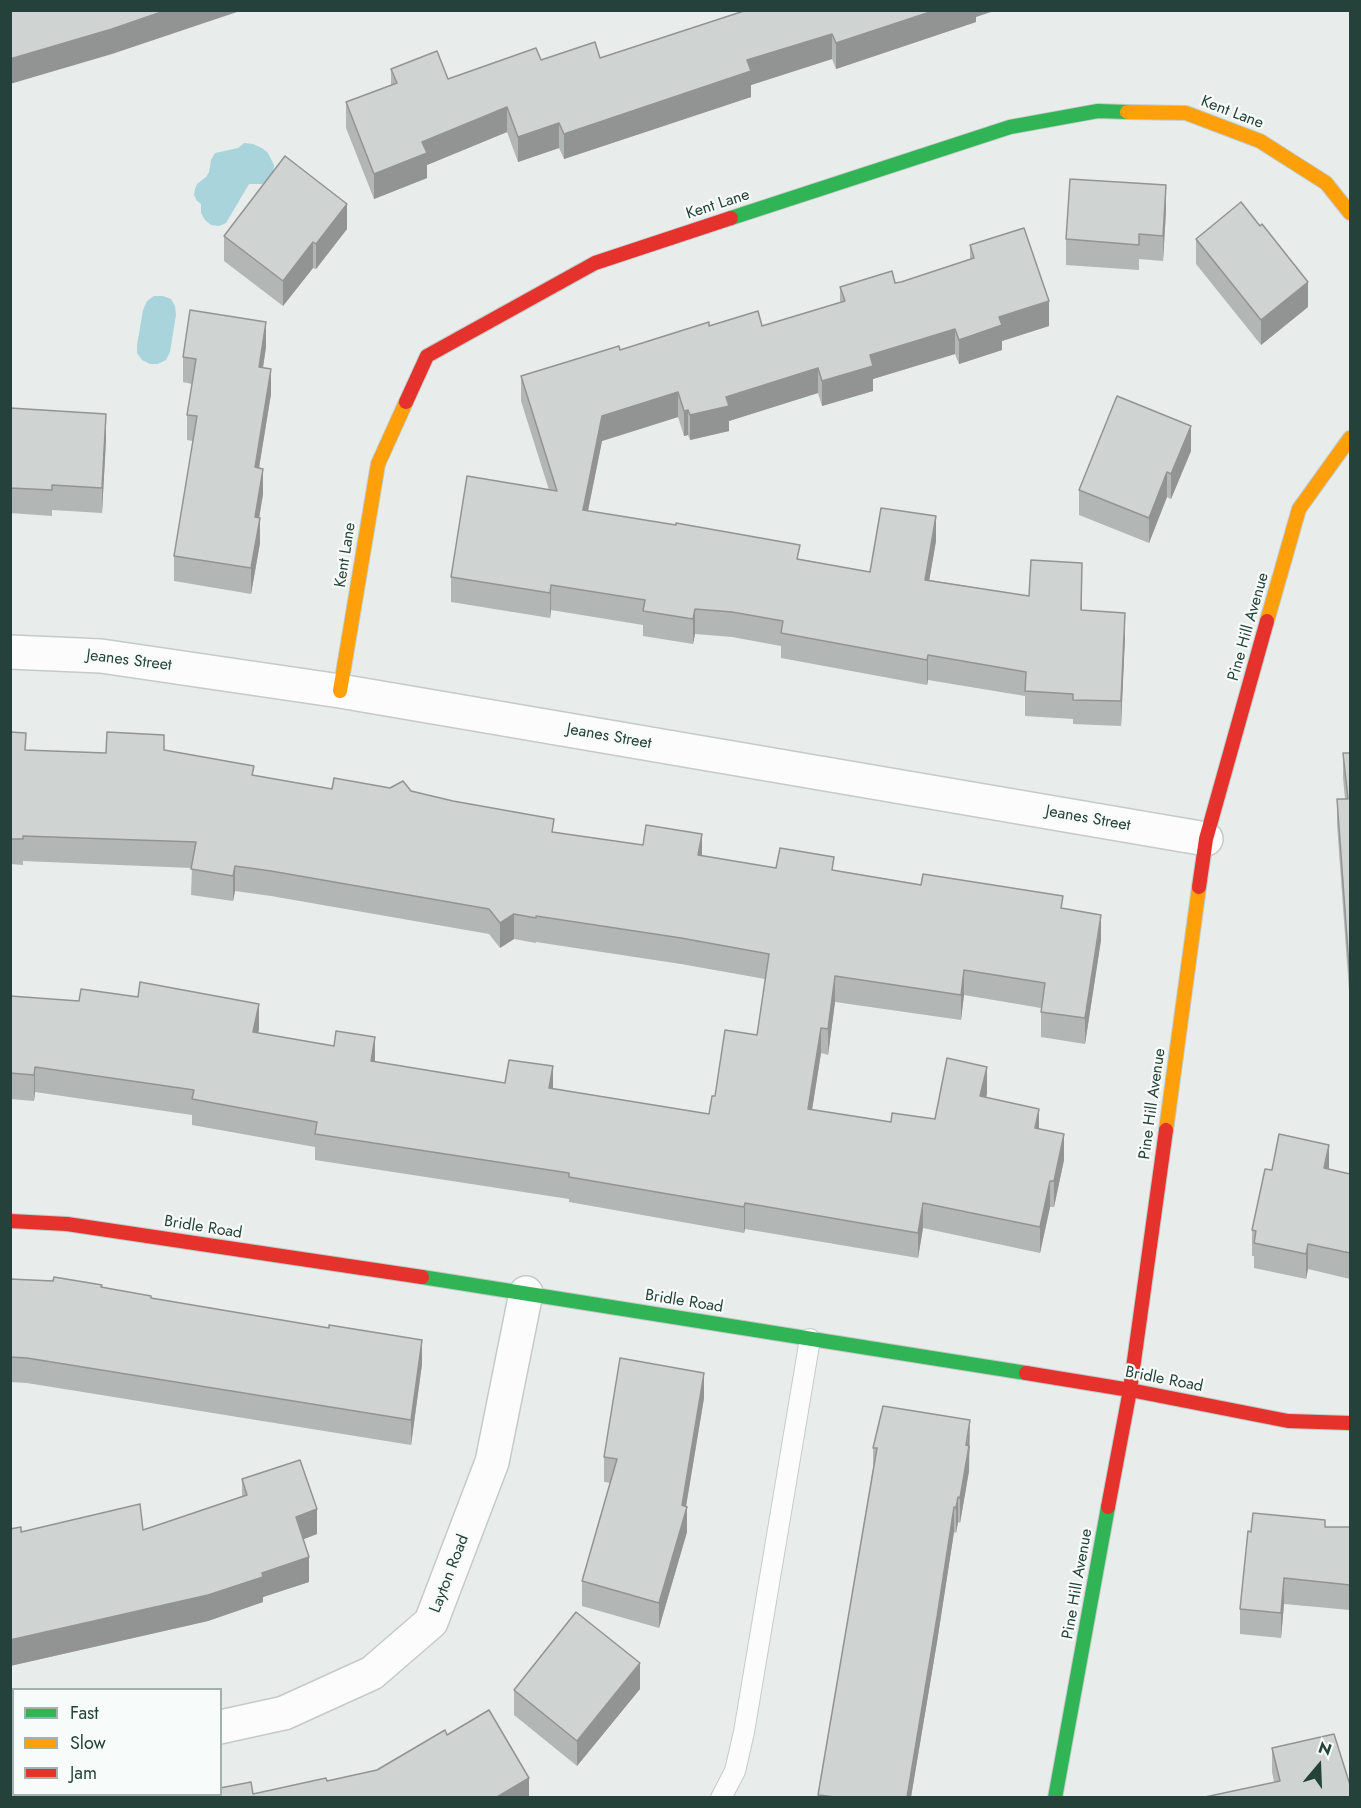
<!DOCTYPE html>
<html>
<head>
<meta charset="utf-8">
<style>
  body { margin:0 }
  #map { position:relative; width:1361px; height:1808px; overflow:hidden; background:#e8edeb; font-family:Jost,sans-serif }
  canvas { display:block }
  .frame { position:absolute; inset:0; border:12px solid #24423a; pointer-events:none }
  .legend { position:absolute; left:12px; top:1688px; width:210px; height:108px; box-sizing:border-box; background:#f7fbf9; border:2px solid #a3b1ad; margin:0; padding:8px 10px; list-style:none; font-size:18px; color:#24423a }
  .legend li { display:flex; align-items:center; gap:12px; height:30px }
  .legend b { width:30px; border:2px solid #a3b1ad }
  .north { position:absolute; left:1289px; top:1736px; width:60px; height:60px; -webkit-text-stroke:4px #f7fbf9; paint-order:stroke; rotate:19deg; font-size:16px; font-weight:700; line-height:24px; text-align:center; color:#24423a }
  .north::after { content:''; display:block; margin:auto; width:21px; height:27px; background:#24423a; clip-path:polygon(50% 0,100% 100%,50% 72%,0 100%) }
</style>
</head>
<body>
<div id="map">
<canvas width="1361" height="1808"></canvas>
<div class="frame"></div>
<ul class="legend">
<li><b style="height:8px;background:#30b455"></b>Fast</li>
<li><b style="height:8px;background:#ff9f0a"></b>Slow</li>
<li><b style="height:8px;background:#e5322d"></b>Jam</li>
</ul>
<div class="north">N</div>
</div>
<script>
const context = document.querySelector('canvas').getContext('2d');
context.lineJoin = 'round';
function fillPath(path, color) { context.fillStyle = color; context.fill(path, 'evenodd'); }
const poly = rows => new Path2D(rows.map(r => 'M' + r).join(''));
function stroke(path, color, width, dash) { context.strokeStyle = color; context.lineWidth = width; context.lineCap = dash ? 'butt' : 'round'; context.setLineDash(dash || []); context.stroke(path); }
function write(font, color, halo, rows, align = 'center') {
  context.font = font + ' Jost,sans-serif'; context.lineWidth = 4.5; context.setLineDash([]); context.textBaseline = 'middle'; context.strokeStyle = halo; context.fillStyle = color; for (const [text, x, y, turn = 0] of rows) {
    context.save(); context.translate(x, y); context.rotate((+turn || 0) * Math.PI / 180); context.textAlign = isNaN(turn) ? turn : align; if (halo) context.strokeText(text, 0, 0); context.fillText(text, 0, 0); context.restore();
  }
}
fillPath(poly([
  [244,143,253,144,262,148,268,153,274,165,273,176,262,184,249,184,226,223,219,226,211,225,205,220,201,213,201,204,197,201,194,195,195,189,197,184,206,177,209,172,211,160,215,153,238,148],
  [154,296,163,296,171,299,175,306,176,315,170,352,166,360,158,364,150,364,142,360,137,353,137,345,143,310,147,301]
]), '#a9d4db');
const lane = poly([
  [721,1798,735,1771,744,1732,810,1339]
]);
const street = poly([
  [10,652,101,656,340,691,1206,839],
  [220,1727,284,1713,372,1673,431,1622,492,1462,526,1293],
  [10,1772,14,1771]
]);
const fast = poly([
  [731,218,1010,127,1098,111,1127,112],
  [422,1277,1026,1373],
  [1055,1798,1108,1507]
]);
const slow = poly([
  [1127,112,1186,113,1260,141,1326,183,1350,213],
  [1267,621,1299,509,1350,438],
  [340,691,378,464,406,402],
  [1166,1130,1199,887]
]);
const jam = poly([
  [406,402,427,356,595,263,731,218],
  [1199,887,1206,839,1267,621],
  [10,1221,67,1224,422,1277],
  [1026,1373,1130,1390,1288,1421,1350,1423],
  [1108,1507,1130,1390,1166,1130]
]);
stroke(lane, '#c5cac8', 22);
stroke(street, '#c5cac8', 36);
stroke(fast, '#c3cbc8', 16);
stroke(slow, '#c3cbc8', 16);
stroke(jam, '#c3cbc8', 16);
stroke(lane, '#fcfcfc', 20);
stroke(street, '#fcfcfc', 33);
stroke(fast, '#30b455', 14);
stroke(slow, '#ff9f0a', 14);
stroke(jam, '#e5322d', 14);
fillPath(poly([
  [976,17,976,22,836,69,832,59,751,85,751,97,564,159,559,148,518,162,507,132,427,165,427,178,374,199,346,128,346,102,391,85,391,69,448,79,541,60,600,58],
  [1166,211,1163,261,1139,259,1139,270,1066,265,1066,239],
  [347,229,316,269,313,268,283,306,224,261,224,236],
  [1196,239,1308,307,1261,345,1196,264],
  [970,245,1049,326,1002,341,1002,350,959,364,955,354,873,379,873,391,822,406,818,393,729,421,729,431,690,440,688,435,684,436,678,417,602,441,588,511,800,559,870,572,936,541,929,580,1029,596,1082,588,1082,610,1125,637,1121,726,1073,724,1073,719,1025,716,1025,696,928,680,927,685,781,658,781,646,732,637,695,634,693,644,643,636,643,625,551,610,550,618,451,602,451,577,549,490,521,401,521,376,709,326,762,326,840,302,840,287,901,282,970,259],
  [266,347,263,368,271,394,259,468,263,494,259,518,260,543,251,594,174,581,174,556,193,441,187,440,187,415,192,384,183,382,183,357],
  [10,408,106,440,102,513,52,510,52,516,10,513],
  [1191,451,1171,499,1167,497,1149,543,1079,515,1079,490],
  [10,732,26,750,106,753,164,750,254,776,332,789,411,791,554,832,776,868,834,870,1063,908,1101,940,1085,1044,1041,1037,1041,1008,964,995,961,1020,835,1002,828,1055,821,1053,812,1110,891,1122,935,1119,987,1093,986,1098,1039,1129,1064,1160,1054,1207,1050,1207,1040,1253,923,1228,918,1258,745,1229,744,1233,569,1202,569,1199,315,1160,315,1147,192,1125,192,1115,35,1092,34,1101,10,1099,10,996,259,1029,258,1033,375,1062,505,1083,553,1089,709,1114,715,1096,757,1035,765,979,681,964,536,942,536,943,514,939,500,948,489,934,271,896,235,891,233,901,191,895,192,868,23,861,23,865,10,864],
  [1343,753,1350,753,1350,1005,1337,824,1337,799,1345,799,1343,778],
  [1329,1169,1350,1174,1350,1279,1308,1269,1306,1279,1254,1268,1254,1256,1252,1256,1252,1230,1272,1170],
  [10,1279,102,1288,151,1298,422,1364,411,1445,27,1383,10,1382],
  [704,1398,686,1507,687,1532,659,1628,582,1606,582,1581,611,1483,604,1482,604,1457],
  [970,1446,969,1455,969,1471,960,1523,958,1522,956,1533,954,1532,937,1642,911,1797,818,1797,873,1468,873,1448],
  [242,1479,317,1534,304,1539,309,1582,263,1597,263,1602,208,1621,10,1666,10,1529,21,1532,143,1530,242,1496],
  [1325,1527,1350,1527,1350,1610,1284,1604,1281,1638,1240,1634,1240,1609,1251,1532],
  [640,1689,577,1766,514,1715,514,1690],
  [1272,1748,1350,1785,1274,1782,1272,1772]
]), '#b2b6b5');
fillPath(poly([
  [167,10,237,10,237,12,112,54,10,84,10,59],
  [936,10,997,10,976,17,976,22,836,69,836,43],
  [832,34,832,59,751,85,751,97,564,159,564,134,747,60],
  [507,107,507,132,427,165,427,178,374,199,374,174,422,142],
  [559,123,559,148,518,162,518,137],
  [1166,185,1166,211,1163,261,1163,236],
  [347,204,347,229,316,269,316,244],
  [313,242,313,268,283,306,283,281],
  [1308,282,1308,307,1261,345,1261,320],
  [1049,301,1049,326,1002,341,1002,350,959,364,959,340,999,317],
  [266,322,266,347,259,393,259,367],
  [955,329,955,354,873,379,873,391,822,406,822,381,870,355],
  [818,368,818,393,729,421,729,431,690,440,690,415,726,397],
  [271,369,271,394,255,492,255,467],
  [678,392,678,417,602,441,583,535,583,510,602,416],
  [688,410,688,435,684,436,684,411],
  [106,414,106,440,102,513,102,488],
  [1191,426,1191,451,1171,499,1171,474],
  [263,469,263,494,255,543,255,517],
  [1167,472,1167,497,1149,543,1149,518],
  [936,516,936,541,925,605,925,580],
  [260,518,260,543,251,594,251,568],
  [1082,563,1082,588,1081,635,1081,610],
  [551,585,551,610,550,618,550,593],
  [695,609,695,634,693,644,693,619],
  [1125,613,1125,637,1121,726,1121,701],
  [928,655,928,680,927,685,927,660],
  [702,834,702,860,698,855],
  [235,866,235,891,233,901,233,876],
  [514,914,514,939,500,948,500,923],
  [1101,915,1101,940,1085,1044,1085,1018],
  [964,970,964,995,961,1020,961,995],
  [835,976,835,1002,828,1055,828,1029],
  [259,1004,259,1029,253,1058,253,1032],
  [821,1028,821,1053,808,1135,808,1109],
  [375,1037,375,1063,371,1061],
  [553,1066,553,1092,549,1088],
  [35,1067,35,1092,34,1101,34,1075],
  [987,1067,987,1093,980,1122,980,1096],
  [1039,1109,1039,1135,1035,1128],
  [1064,1134,1064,1160,1054,1207,1054,1181],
  [1329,1145,1329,1170,1324,1168],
  [1050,1181,1050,1207,1040,1253,1040,1227],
  [745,1203,745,1229,744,1233,744,1207],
  [923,1203,923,1228,918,1258,918,1233],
  [1308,1244,1308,1269,1306,1279,1306,1254],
  [422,1340,422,1364,411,1445,411,1420],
  [704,1373,704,1398,684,1518,687,1507,687,1532,659,1628,659,1603,682,1505],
  [970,1420,969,1471,960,1523,960,1498],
  [958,1497,958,1522,956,1533,956,1508],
  [954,1507,954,1532,937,1642,911,1797,907,1797],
  [317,1509,317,1534,296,1542,296,1517],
  [309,1557,309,1582,263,1597,263,1602,208,1621,10,1666,10,1640,262,1573],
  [1284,1578,1284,1604,1281,1638,1281,1613],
  [640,1663,640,1689,577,1766,577,1741],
  [529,1778,529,1797,497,1797]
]), '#919493');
const building = poly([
  [10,10,167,10,112,29,10,59,10,10],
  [747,10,936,10,836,43,832,34,747,60,751,71,564,134,559,123,518,137,507,107,422,142,427,153,374,174,346,102,397,83,391,69,437,51,448,79,536,48,541,60,595,42,600,58,747,10],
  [285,156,347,204,316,244,313,242,283,281,224,236,285,156],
  [1070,179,1166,185,1163,236,1139,234,1139,245,1066,239,1070,179],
  [1241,202,1260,226,1262,224,1308,282,1261,320,1196,239,1241,202],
  [1024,228,1049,301,999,317,1002,325,959,340,955,329,870,355,873,366,822,381,818,368,726,397,729,406,690,415,688,410,684,411,678,392,602,416,583,510,676,525,676,523,800,545,797,559,870,572,881,508,936,516,925,580,1029,596,1031,560,1082,563,1081,610,1125,613,1121,701,1073,700,1073,694,1025,691,1026,672,928,655,927,660,781,633,783,621,732,612,695,609,693,619,643,611,645,600,551,585,550,593,451,577,467,476,557,491,521,376,619,346,620,350,709,322,709,326,758,311,762,326,845,301,840,287,892,271,895,283,901,282,974,258,970,245,1024,228],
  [190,310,266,322,259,367,271,369,255,467,263,469,255,517,260,518,251,568,174,556,197,416,187,415,196,359,183,357,190,310],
  [1117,396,1191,426,1171,474,1167,472,1149,518,1079,490,1117,396],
  [10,408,106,414,102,488,52,485,52,490,10,488,10,408],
  [10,732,26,733,25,750,106,753,107,732,164,735,164,750,254,766,252,775,332,789,334,778,390,788,403,781,411,791,453,801,554,819,552,832,643,845,646,825,702,834,698,855,776,868,780,848,834,857,832,870,921,885,923,874,1063,896,1061,908,1101,915,1085,1018,1041,1012,1045,983,964,970,961,995,835,976,828,1029,821,1028,808,1109,891,1122,892,1113,935,1119,947,1058,987,1067,980,1096,1039,1109,1035,1128,1064,1134,1054,1181,1050,1181,1040,1227,923,1203,918,1233,745,1203,744,1207,569,1177,569,1173,315,1134,317,1122,192,1099,194,1090,35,1067,34,1075,10,1073,10,996,79,1001,81,989,138,997,140,982,259,1004,253,1032,334,1046,336,1031,375,1037,371,1061,505,1083,509,1060,553,1066,549,1088,709,1114,712,1096,715,1096,725,1030,757,1035,769,954,681,938,536,916,536,918,514,914,500,923,489,909,271,871,235,866,233,876,191,869,196,842,23,836,23,839,10,839,10,732],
  [1343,753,1350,753,1350,980,1337,799,1348,799,1343,753],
  [1279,1134,1329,1145,1324,1168,1350,1174,1350,1253,1308,1244,1306,1254,1254,1243,1256,1231,1252,1230,1265,1169,1272,1170,1279,1134],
  [54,1277,102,1285,101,1287,151,1296,151,1298,329,1328,329,1325,422,1340,411,1420,27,1358,10,1357,10,1279,53,1281,54,1277],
  [620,1358,704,1373,682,1505,687,1507,659,1603,582,1581,617,1459,604,1457,620,1358],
  [883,1406,970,1420,966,1445,969,1446,960,1498,958,1497,956,1508,954,1507,937,1617,907,1797,835,1797,818,1795,877,1448,873,1448,883,1406],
  [300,1460,317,1509,296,1517,309,1557,262,1573,263,1577,208,1595,10,1640,10,1529,21,1527,21,1532,140,1504,143,1530,247,1495,242,1479,300,1460],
  [1253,1513,1325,1520,1325,1527,1350,1527,1350,1585,1284,1578,1281,1613,1240,1609,1248,1531,1251,1532,1253,1513],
  [576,1612,640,1663,577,1741,514,1690,576,1612],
  [489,1710,529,1778,497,1797,176,1797,190,1794,220,1794,220,1788,251,1782,253,1794,326,1778,327,1781,377,1770,445,1730,447,1735,489,1710],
  [1334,1734,1350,1785,1350,1797,1205,1797,1280,1781,1272,1748,1334,1734]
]);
fillPath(building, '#cfd4d2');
stroke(building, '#919493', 1.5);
write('16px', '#24423a', '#f7fbf9', [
  ["Kent Lane",1232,113,21],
  ["Kent Lane",718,205,-18],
  ["Kent Lane",346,555,-81],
  ["Pine Hill Avenue",1249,627,-74],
  ["Jeanes Street",129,661,7],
  ["Jeanes Street",609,737,10],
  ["Jeanes Street",1088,819,10],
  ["Pine Hill Avenue",1153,1104,-82],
  ["Bridle Road",203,1228,9],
  ["Bridle Road",684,1302,9],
  ["Bridle Road",1164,1380,11],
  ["Layton Road",450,1574,-69],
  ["Pine Hill Avenue",1078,1584,-80]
]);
</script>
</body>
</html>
